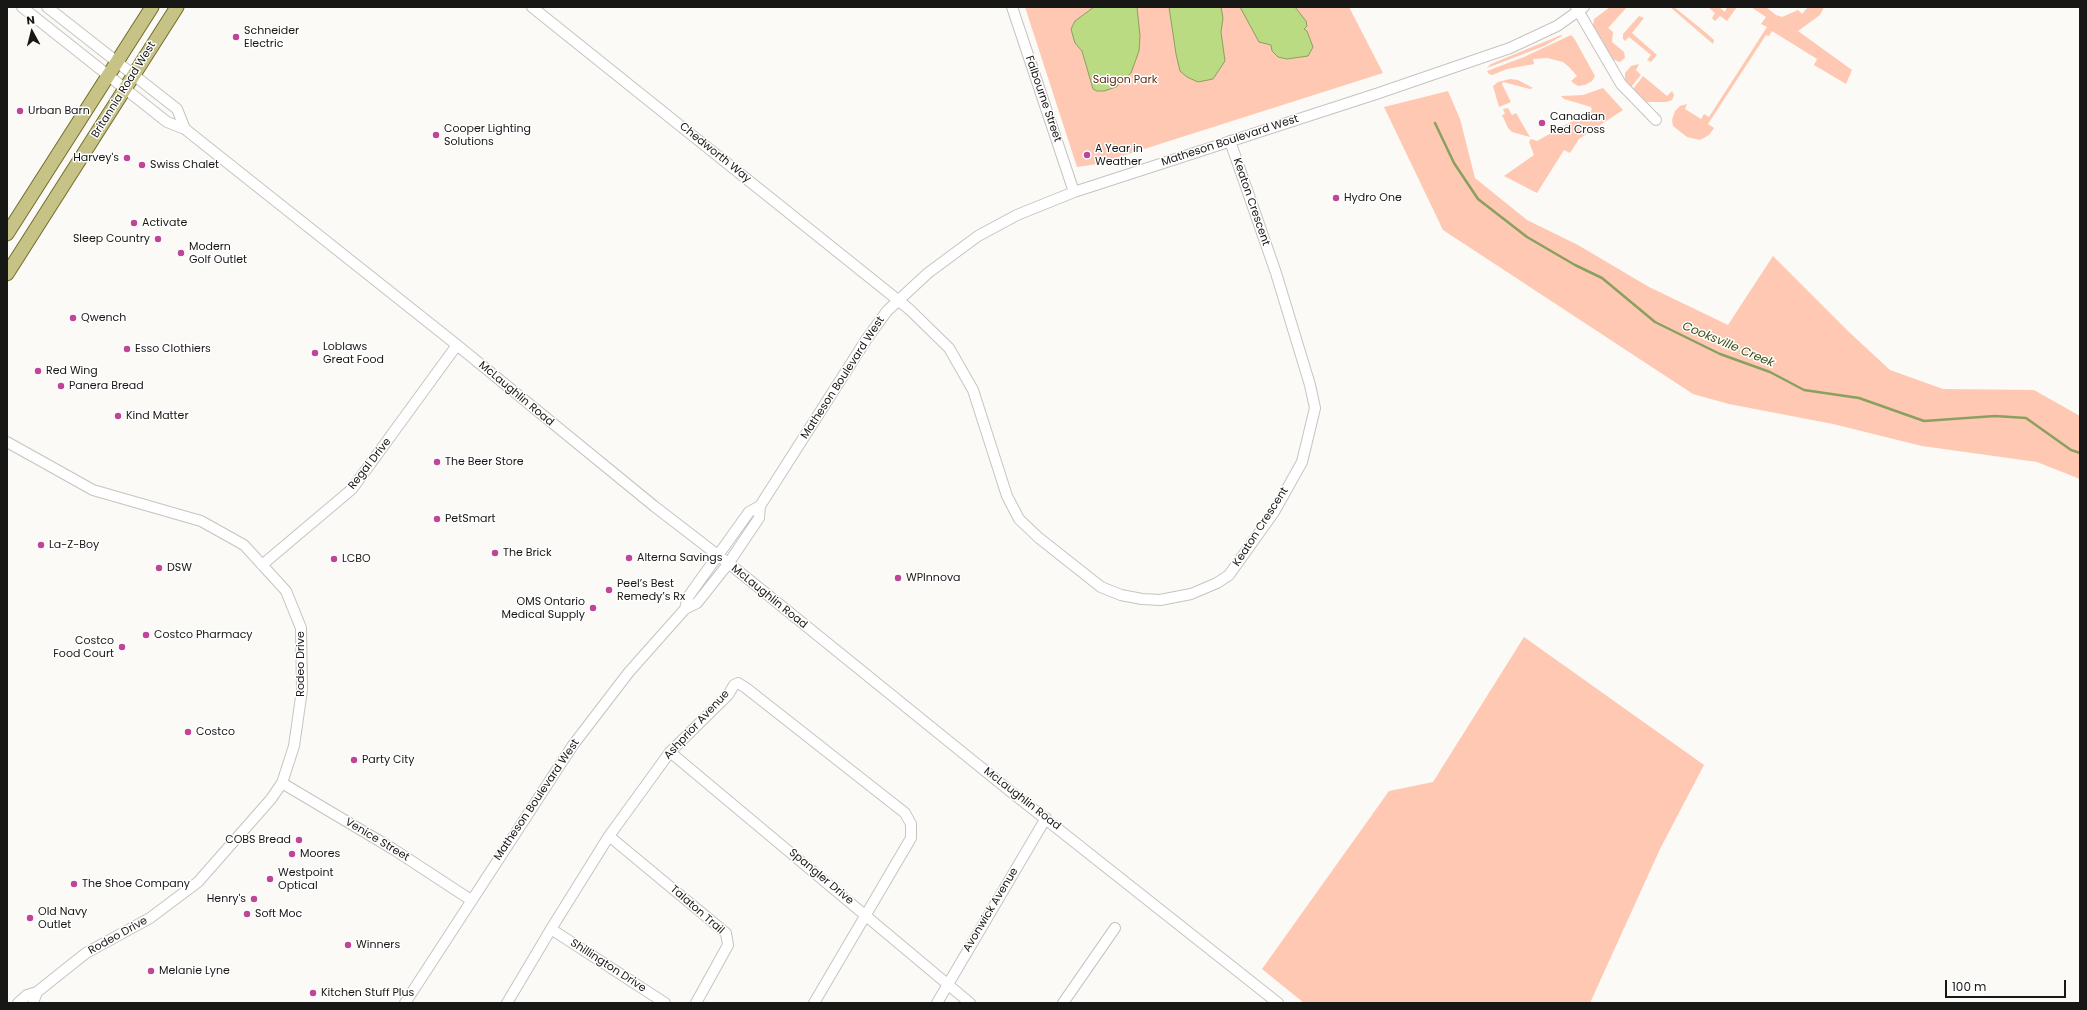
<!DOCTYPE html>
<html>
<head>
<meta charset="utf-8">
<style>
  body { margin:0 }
  #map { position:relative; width:2087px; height:1010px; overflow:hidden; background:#fbfaf6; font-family:Poppins,sans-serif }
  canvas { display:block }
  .frame { position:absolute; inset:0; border:8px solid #171715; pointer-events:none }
  .north { position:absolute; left:12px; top:12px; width:40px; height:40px; -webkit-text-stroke:3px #fff; paint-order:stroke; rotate:353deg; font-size:11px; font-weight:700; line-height:16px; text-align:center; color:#171715 }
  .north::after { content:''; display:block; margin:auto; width:14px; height:18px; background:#171715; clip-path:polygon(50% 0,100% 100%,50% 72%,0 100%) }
  .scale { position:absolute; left:1945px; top:980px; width:121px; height:18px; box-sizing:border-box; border:2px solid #171715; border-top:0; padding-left:5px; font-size:12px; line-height:14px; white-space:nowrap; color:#171715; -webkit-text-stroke:3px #fff; paint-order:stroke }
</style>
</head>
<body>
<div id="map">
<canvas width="2087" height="1010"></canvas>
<div class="frame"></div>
<div class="north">N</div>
<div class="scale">100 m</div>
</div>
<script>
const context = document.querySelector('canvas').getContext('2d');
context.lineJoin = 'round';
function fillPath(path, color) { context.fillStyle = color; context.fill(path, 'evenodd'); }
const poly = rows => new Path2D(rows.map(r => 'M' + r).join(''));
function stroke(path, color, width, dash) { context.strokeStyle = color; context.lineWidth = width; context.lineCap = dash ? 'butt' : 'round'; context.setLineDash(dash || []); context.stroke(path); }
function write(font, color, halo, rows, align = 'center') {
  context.font = font + ' Poppins,sans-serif'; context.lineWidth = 3; context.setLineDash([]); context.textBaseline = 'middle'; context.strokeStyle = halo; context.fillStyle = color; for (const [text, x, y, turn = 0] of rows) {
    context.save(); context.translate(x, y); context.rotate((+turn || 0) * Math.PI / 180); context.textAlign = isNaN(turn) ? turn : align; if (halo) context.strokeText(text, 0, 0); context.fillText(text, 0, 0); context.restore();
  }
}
fillPath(poly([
  [1025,7,1349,7,1383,73,1097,164,1077,167],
  [1610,7,1627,7,1608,28,1613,32,1612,42,1624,52,1625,58,1620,62,1609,58,1593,27,1594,19],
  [1670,7,1674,7,1705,32,1714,40,1713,44],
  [1708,7,1719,7,1725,12,1727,7,1737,7,1727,21,1720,16,1715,21,1712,18,1715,13],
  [1751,7,1766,7,1776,15,1782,17,1798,10,1802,14,1808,7,1824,7,1820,15,1798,31,1852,70,1846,84,1814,65,1817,59,1772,31,1769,36,1766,35,1708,124,1714,128,1709,135,1700,140,1687,137,1673,126,1672,120,1675,111,1680,106,1687,104,1685,109,1701,119,1704,114,1709,117,1767,27,1761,24,1766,17],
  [1639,16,1644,18,1632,33,1657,55,1651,62,1647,60,1651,55,1629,37,1625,41,1623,39,1623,34],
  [1561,35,1562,36,1544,46,1487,68,1491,64],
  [1571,35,1574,38,1595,76,1592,81,1585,85,1578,86,1573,83,1571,81,1577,76,1569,67,1563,62,1547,58,1533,59,1534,64,1507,69,1492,75,1489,74,1487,71,1524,57],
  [1639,64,1636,70,1641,75,1631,87,1625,80,1625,73,1631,66],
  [1643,76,1667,96,1672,91,1674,95,1672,100,1666,102,1647,102,1639,96,1633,89],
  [1510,79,1518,80,1533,88,1530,89,1503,82,1502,84,1511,102,1499,107,1493,86,1498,82],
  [1603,88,1623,110,1579,139,1570,153,1564,150,1537,193,1504,176,1534,155,1529,142,1531,139,1537,141,1592,110,1591,107,1564,99,1561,96,1583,95],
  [1448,91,1460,119,1475,178,1527,220,1578,245,1649,287,1728,325,1773,256,1850,333,1890,370,1943,389,2034,390,2080,416,2080,479,2037,462,1922,446,1833,424,1729,404,1693,394,1443,230,1384,107],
  [1508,108,1512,115,1516,113,1530,137,1512,132,1508,128,1502,115,1505,114,1503,109],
  [1524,637,1704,765,1660,849,1590,1003,1304,1003,1262,969,1389,791,1433,782]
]), '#ffc8b2');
const water = poly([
  [1094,7,1137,7,1140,36,1139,51,1131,73,1116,87,1104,91,1097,91,1093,89,1082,51,1075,43,1071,29,1075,21,1094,7],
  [1169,7,1221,7,1223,18,1221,32,1225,61,1213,79,1198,82,1187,77,1180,71,1176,54,1169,7],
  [1240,7,1295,7,1306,21,1307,26,1304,29,1307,31,1313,47,1308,56,1287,59,1278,57,1272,51,1271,45,1259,42,1240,7]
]);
fillPath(water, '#bbdb82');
stroke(water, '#8aa061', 1);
stroke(poly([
  [1435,123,1454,163,1478,199,1527,237,1575,265,1602,278,1655,322,1720,354,1770,372,1804,390,1859,398,1924,421,1995,416,2026,418,2071,450,2080,453]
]), '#8aa061', 2.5);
const minor = poly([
  [22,7,167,122,185,129,457,345,654,506,737,570,1010,791,1278,1003],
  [47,7,177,109,185,129],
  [532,7,909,309,949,348,973,390,1007,496,1019,519,1039,538,1101,587,1121,595,1142,599,1160,600,1191,594,1217,583,1229,575,1274,512,1302,462,1315,408,1310,385,1276,273,1230,141],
  [1012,7,1074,192],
  [1576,7,1621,84,1656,120],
  [7,442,93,490,201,521,244,545,286,591,301,628,302,690,294,746,282,783,271,799,198,882,150,918,86,953,37,992,27,995,18,1003],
  [262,565,352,489,457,345],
  [685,609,688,597,749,512,760,506],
  [670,752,970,1003],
  [282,783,393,849,471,900],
  [609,836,726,933,728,945,696,1003],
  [551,929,665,1003],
  [33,1003,37,992],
  [405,1003,573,745,629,672,685,609,697,603,728,564,759,518,760,506,866,340,887,311,928,273,978,236,1017,215,1074,192,1376,94,1510,48,1557,26,1584,7],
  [507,1003,551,929,609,836,670,752,728,695,734,685,738,683,746,688,905,813,911,824,911,838,814,1003],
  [937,1003,1046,818],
  [1063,1003,1115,928]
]);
const major = poly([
  [7,234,152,7],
  [7,274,177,7]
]);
stroke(minor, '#c6c4c1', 12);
stroke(major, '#716d2b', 15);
stroke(minor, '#fff', 10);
stroke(major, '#c7c387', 13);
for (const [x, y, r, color] of [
  [236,37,4,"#bf4598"],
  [20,111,4,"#bf4598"],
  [1542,123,4,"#bf4598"],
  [436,135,4,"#bf4598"],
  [1087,155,4,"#bf4598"],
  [127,158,4,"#bf4598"],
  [142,165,4,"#bf4598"],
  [1336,198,4,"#bf4598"],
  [134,223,4,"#bf4598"],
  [158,239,4,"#bf4598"],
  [181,253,4,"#bf4598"],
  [73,318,4,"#bf4598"],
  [127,349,4,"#bf4598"],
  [315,353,4,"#bf4598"],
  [38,371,4,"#bf4598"],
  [61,386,4,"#bf4598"],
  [118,416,4,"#bf4598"],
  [437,462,4,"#bf4598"],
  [437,519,4,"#bf4598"],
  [41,545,4,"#bf4598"],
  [495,553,4,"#bf4598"],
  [629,558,4,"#bf4598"],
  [334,559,4,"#bf4598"],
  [159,568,4,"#bf4598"],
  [898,578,4,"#bf4598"],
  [609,590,4,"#bf4598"],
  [593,608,4,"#bf4598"],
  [146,635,4,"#bf4598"],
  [122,647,4,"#bf4598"],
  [188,732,4,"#bf4598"],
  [354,760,4,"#bf4598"],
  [299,840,4,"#bf4598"],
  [292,854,4,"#bf4598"],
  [270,879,4,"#bf4598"],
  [74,884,4,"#bf4598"],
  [254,899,4,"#bf4598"],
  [247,914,4,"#bf4598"],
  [30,918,4,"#bf4598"],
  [348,945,4,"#bf4598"],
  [151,971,4,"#bf4598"],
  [313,993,4,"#bf4598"]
]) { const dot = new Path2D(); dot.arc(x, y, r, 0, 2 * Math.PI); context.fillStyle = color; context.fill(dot); stroke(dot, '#fff', 1.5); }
write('11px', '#171715', '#fff', [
  ["Schneider",244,31],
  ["Electric",244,44],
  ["Urban Barn",28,111],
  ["Canadian",1550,117],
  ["Red Cross",1550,130],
  ["Cooper Lighting",444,129],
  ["Solutions",444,142],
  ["A Year in",1095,149],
  ["Weather",1095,162],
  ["Harvey's",119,158,"right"],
  ["Swiss Chalet",150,165],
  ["Hydro One",1344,198],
  ["Activate",142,223],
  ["Sleep Country",150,239,"right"],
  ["Modern",189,247],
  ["Golf Outlet",189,260],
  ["Qwench",81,318],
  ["Loblaws",323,347],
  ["Great Food",323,360],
  ["Esso Clothiers",135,349],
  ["Red Wing",46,371],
  ["Panera Bread",69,386],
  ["Kind Matter",126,416],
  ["The Beer Store",445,462],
  ["PetSmart",445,519],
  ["La-Z-Boy",49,545],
  ["The Brick",503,553],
  ["Alterna Savings",637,558],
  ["LCBO",342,559],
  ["DSW",167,568],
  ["WPInnova",906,578],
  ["Peel’s Best",617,584],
  ["Remedy’s Rx",617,597],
  ["OMS Ontario",585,602,"right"],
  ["Medical Supply",585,615,"right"],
  ["Costco Pharmacy",154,635],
  ["Costco",114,641,"right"],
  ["Food Court",114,654,"right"],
  ["Costco",196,732],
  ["Party City",362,760],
  ["COBS Bread",291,840,"right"],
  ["Moores",300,854],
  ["Westpoint",278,873],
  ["Optical",278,886],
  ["The Shoe Company",82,884],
  ["Henry's",246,899,"right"],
  ["Old Navy",38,912],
  ["Outlet",38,925],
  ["Soft Moc",255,914],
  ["Winners",356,945],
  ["Melanie Lyne",159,971],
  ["Kitchen Stuff Plus",321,993]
], 'left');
write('11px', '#622a0e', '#fff', [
  ["Saigon Park",1125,80]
]);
write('11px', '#171715', '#fff', [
  ["Britannia Road West",124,90,-58],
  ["Falbourne Street",1043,99,71],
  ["Matheson Boulevard West",1230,141,-18],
  ["Chedworth Way",715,153,39],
  ["Keaton Crescent",1251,202,71],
  ["Matheson Boulevard West",843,378,-57],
  ["McLaughlin Road",516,394,40],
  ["Regal Drive",370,464,-52],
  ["Keaton Crescent",1261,527,-57],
  ["McLaughlin Road",769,597,39],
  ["Rodeo Drive",301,664,-90],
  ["Ashprior Avenue",697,725,-47],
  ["McLaughlin Road",1022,799,38],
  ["Matheson Boulevard West",537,800,-56],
  ["Venice Street",377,840,31],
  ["Spangler Drive",821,877,40],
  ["Talaton Trail",697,910,41],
  ["Avonwick Avenue",991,910,-59],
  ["Rodeo Drive",118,936,-29],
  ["Shillington Drive",608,966,33]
]);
write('italic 12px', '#405315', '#fff', [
  ["Cooksville Creek",1728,345,23]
]);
</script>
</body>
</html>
